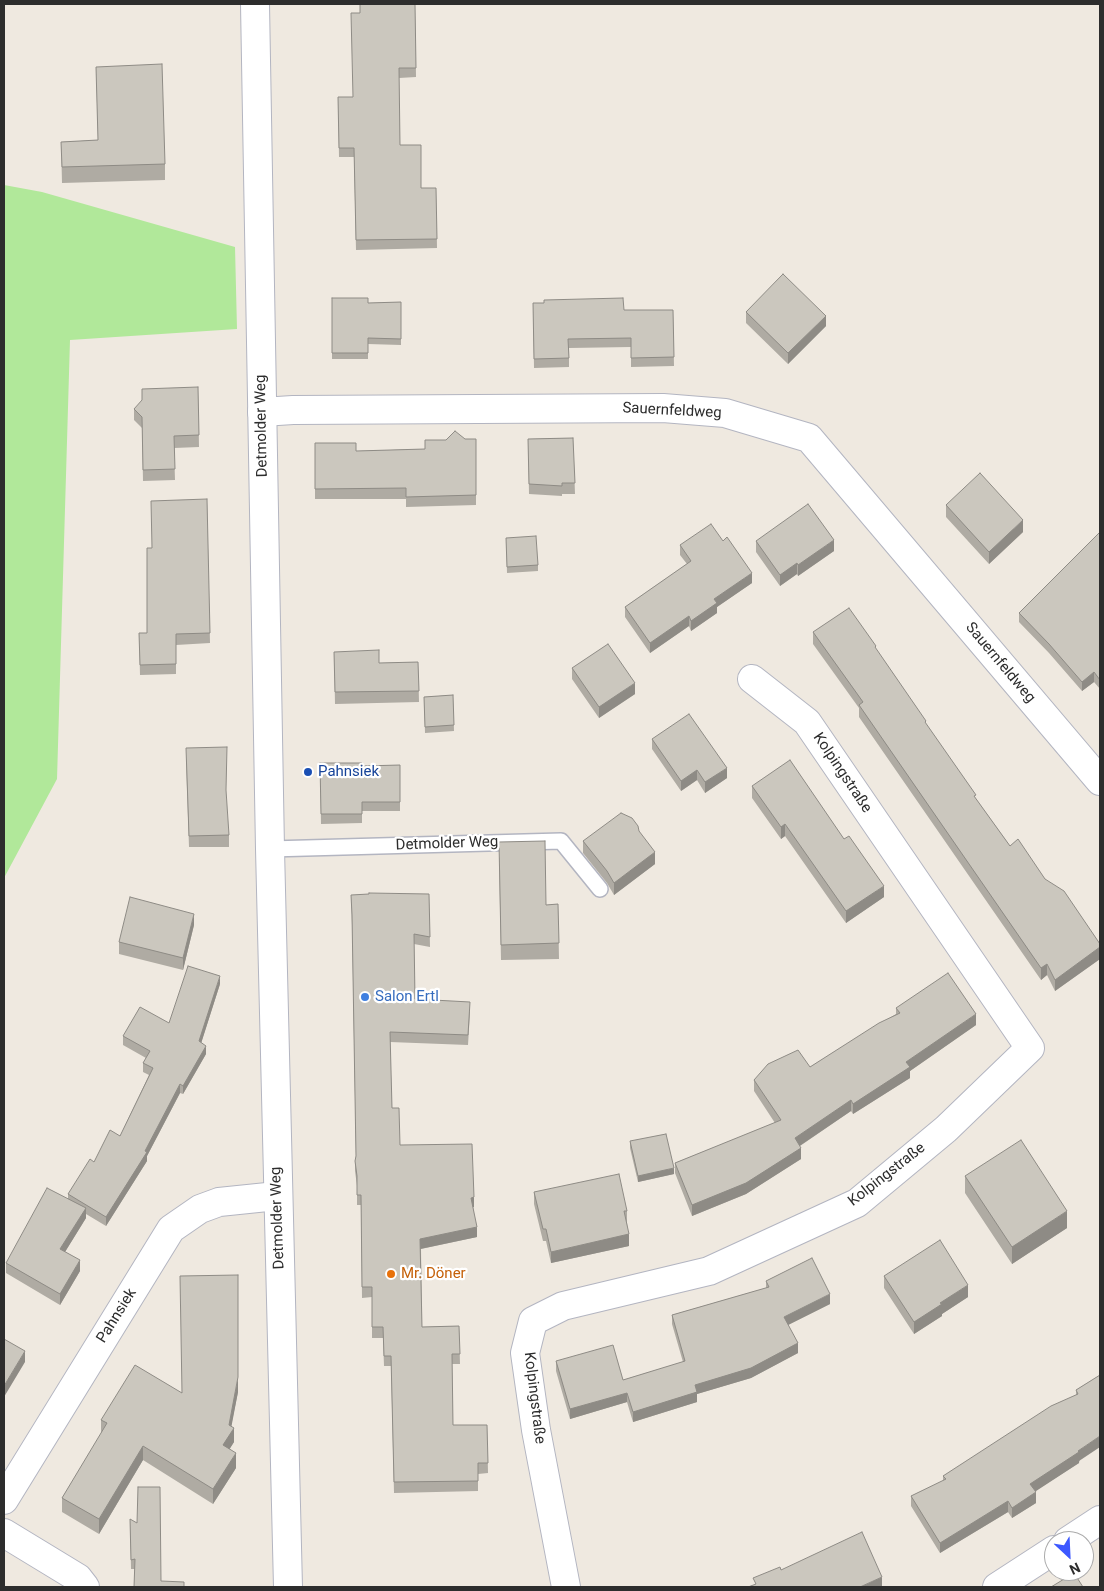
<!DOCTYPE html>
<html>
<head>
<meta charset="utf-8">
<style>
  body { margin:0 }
  #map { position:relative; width:1104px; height:1591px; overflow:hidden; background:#efe9e0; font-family:Roboto,sans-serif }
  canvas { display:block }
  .frame { position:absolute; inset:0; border:5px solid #2d2d2d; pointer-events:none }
  .north { position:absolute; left:1044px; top:1531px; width:50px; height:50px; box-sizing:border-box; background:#fff; border:1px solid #ababab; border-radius:50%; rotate:155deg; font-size:14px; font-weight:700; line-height:20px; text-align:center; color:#2d2d2d }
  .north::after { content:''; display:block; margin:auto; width:18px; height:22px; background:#3d58ff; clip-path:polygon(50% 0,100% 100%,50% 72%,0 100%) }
</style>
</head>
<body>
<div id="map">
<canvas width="1104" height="1591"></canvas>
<div class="frame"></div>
<div class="north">N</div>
</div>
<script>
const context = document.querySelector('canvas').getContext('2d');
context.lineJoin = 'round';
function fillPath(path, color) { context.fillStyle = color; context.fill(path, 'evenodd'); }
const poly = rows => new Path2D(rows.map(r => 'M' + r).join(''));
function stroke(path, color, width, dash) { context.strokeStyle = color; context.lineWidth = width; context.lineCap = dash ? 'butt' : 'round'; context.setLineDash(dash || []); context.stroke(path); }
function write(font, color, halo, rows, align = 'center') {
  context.font = font + ' Roboto,sans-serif'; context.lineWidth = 4.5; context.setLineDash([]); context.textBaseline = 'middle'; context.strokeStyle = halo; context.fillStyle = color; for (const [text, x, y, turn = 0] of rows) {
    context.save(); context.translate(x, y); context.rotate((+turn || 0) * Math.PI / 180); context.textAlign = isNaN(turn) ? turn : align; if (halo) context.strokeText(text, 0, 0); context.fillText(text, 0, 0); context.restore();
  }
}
fillPath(poly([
  [4,185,42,192,235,247,237,329,70,340,57,779,4,878]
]), '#b1e89a');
const lane = poly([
  [270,849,561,841,600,889]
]);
const street = poly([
  [262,412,293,410,663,408,725,413,809,438,1100,781],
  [4,1500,171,1229,200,1209,219,1202,277,1196],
  [4,1533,78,1578,85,1587],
  [1068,1541,1100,1520],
  [566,1587,536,1430,525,1353,533,1321,563,1306,709,1271,857,1203,946,1129,1030,1048,807,722,752,679],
  [997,1587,1054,1550]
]);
const secondary = poly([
  [255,4,270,849,288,1587]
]);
stroke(lane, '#b3b5c1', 18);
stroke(street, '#b3b5c1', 30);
stroke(secondary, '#b3b5c1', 30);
stroke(lane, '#fff', 15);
stroke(street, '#fff', 28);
stroke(secondary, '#fff', 28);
fillPath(poly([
  [415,4,416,77,399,78,400,145,421,188,436,188,437,248,356,250,354,157,339,157,338,97,353,97,360,13],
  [96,67,165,164,165,180,62,183,61,142,98,140],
  [332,298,368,303,401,302,401,345,368,344,368,359,332,359],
  [533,303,624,310,673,310,674,366,631,367,631,347,569,348,569,367,534,368],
  [746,312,826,326,788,364,746,323],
  [198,387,199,447,174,448,175,480,143,481,142,428,134,420,134,409],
  [573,438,575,494,562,494,562,496,529,494,528,439],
  [465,439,476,439,476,505,406,507,406,499,315,499,315,443,356,451,425,449],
  [207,499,210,643,176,645,176,674,140,675,139,633,147,633,152,548],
  [946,505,1023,532,989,564,946,517],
  [1100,532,1100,689,1094,682,1082,691,1049,653,1019,622,1019,613],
  [506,538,538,565,538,571,507,573],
  [756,541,834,551,798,576,797,574,780,586,756,552],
  [680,545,752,583,717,607,717,613,691,631,689,626,650,653,625,617,625,607,687,564,680,555],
  [813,632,876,650,976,799,1010,846,1045,879,1100,944,1100,959,1055,991,1047,975,1041,980,859,717,859,708,813,644],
  [334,652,379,663,418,662,419,702,335,704],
  [572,668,635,694,599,718,572,679],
  [453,695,454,731,425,733,424,697],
  [652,739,727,778,705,793,697,780,681,791,652,749],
  [186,759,229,835,229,847,189,847],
  [320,763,362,766,400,765,400,811,362,811,362,823,321,824],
  [752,786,884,897,846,923,785,836,781,839,752,798],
  [639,831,655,864,614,895,607,883,583,853,583,841],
  [499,857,546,905,558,904,559,959,501,960],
  [429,894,430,947,414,944,415,999,470,1012,468,1045,390,1042,392,1108,400,1145,474,1207,473,1207,477,1237,421,1249,422,1327,459,1326,460,1364,452,1364,453,1425,487,1425,488,1473,478,1474,478,1491,394,1493,391,1366,384,1366,383,1338,372,1338,372,1297,362,1298,361,1205,357,1205,357,1186,355,1171,355,1161,356,1156,352,925,351,895],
  [194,925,183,970,119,954,119,942],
  [220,984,201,1043,206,1054,183,1094,180,1093,147,1156,147,1161,106,1226,86,1214,86,1218,65,1252,80,1271,60,1305,6,1273,6,1263,68,1198,68,1194,94,1162,120,1136,149,1075,143,1072,143,1063,146,1058,123,1045,123,1036,169,1023],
  [896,1008,976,1025,910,1071,910,1078,853,1114,851,1111,800,1146,801,1159,746,1194,692,1216,675,1173,675,1163,775,1123,754,1091,754,1080,810,1067,896,1014],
  [630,1141,674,1174,638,1182,630,1148],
  [965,1176,1067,1228,1012,1264,965,1193],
  [534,1192,627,1211,627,1223,629,1246,551,1263,546,1241,543,1241,534,1204],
  [884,1276,968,1297,942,1314,942,1316,914,1334,884,1288],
  [766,1281,830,1304,788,1325,798,1353,751,1378,697,1394,697,1402,633,1422,627,1402,570,1419,556,1371,556,1361,623,1380,683,1362,672,1324,672,1315,766,1288],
  [1100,1375,1079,1463,1035,1491,1036,1503,1012,1518,1008,1512,940,1553,911,1506,911,1496,943,1481,943,1476,1076,1395,1076,1390],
  [182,1392,238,1392,231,1426,234,1442,229,1449,236,1468,213,1504,143,1460,99,1534,62,1512,62,1498,101,1434,101,1420],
  [130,1519,161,1581,134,1587,135,1569,131,1569]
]), '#afaba3');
fillPath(poly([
  [826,316,826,326,788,364,788,353],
  [1023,520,1023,532,989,564,989,552],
  [834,540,834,551,798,576,798,565],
  [797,563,797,574,780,586,780,575],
  [752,573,752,583,717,607,717,613,691,631,691,621,714,599],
  [689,616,689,626,650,653,650,643],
  [1094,672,1094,682,1082,691,1082,682],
  [635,683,635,694,599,718,599,707],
  [727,768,727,778,705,793,705,782],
  [697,770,697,780,681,791,681,781],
  [785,824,785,836,781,839,781,827],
  [655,852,655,864,614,895,614,883],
  [884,886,884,897,846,923,846,911],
  [194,914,194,925,183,970,183,958],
  [1100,947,1100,959,1055,991,1055,980],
  [1047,964,1047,975,1041,980,1041,968],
  [220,976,220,984,199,1050,199,1041],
  [976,1014,976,1025,910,1071,910,1078,853,1114,853,1104,906,1062],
  [206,1046,206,1054,183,1094,183,1086],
  [180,1084,180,1093,147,1156,147,1161,106,1226,106,1217,145,1151],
  [851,1100,851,1111,795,1149,795,1138],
  [801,1148,801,1159,746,1194,692,1216,692,1205],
  [674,1168,674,1174,638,1182,638,1176],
  [474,1197,474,1207,471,1208,471,1198],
  [86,1208,86,1218,60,1260,60,1249],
  [1067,1211,1067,1228,1012,1264,1012,1247],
  [477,1227,477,1237,420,1249,420,1239],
  [629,1234,629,1246,551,1263,551,1252],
  [80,1260,80,1271,60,1305,60,1294],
  [968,1285,968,1297,942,1314,942,1316,914,1334,914,1322,940,1303],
  [830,1294,830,1304,784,1327,784,1317],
  [798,1343,798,1353,751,1378,697,1394,697,1402,633,1422,633,1412,695,1385],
  [25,1351,25,1362,4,1397,4,1386],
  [238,1377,238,1392,230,1434,234,1428,234,1442,223,1460,223,1445,229,1425],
  [627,1393,627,1402,570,1419,570,1409],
  [1100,1436,1100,1447,1079,1461,1079,1463,1030,1495,1030,1484,1078,1451],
  [143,1446,143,1460,99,1534,99,1519],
  [236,1453,236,1468,213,1504,213,1489],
  [1036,1492,1036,1503,1012,1518,1012,1508],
  [1008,1501,1008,1512,940,1553,940,1543],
  [882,1577,882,1587,860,1587]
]), '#8e8b85');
const building = poly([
  [360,4,415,4,416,68,399,68,400,145,421,145,421,188,436,188,437,239,356,240,354,148,339,148,338,97,353,97,351,13,360,13,360,4],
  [162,64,165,164,62,167,61,142,98,140,96,67,162,64],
  [783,274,826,316,788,353,746,312,783,274],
  [332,298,368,298,368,303,401,302,401,339,368,338,368,353,332,353,332,298],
  [623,298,624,310,673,310,674,357,631,358,631,338,568,339,569,358,534,359,533,303,544,303,544,300,623,298],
  [198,387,199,435,174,436,175,469,143,470,142,417,134,409,142,400,142,389,198,387],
  [455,431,465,439,476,439,476,495,406,497,406,488,315,489,315,443,356,443,356,451,425,449,425,440,446,440,455,431],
  [573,438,575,483,562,483,562,486,529,484,528,439,573,438],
  [980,473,1023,520,989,552,946,505,980,473],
  [207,499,210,633,176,634,176,664,140,665,139,633,147,633,147,548,152,548,151,501,207,499],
  [808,504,834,540,798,565,797,563,780,575,756,541,808,504],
  [711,524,723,541,727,537,752,573,714,599,717,603,691,621,689,616,650,643,625,607,691,561,680,545,711,524],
  [1100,532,1100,680,1094,672,1082,682,1049,644,1019,613,1100,532],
  [536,536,538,565,507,567,506,538,536,536],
  [849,608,876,646,875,647,926,721,925,722,976,795,974,796,1010,846,1018,839,1045,879,1064,891,1100,944,1100,947,1055,980,1047,964,1041,968,859,705,863,702,813,632,849,608],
  [608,644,635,683,599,707,572,668,608,644],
  [379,650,379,663,418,662,419,691,335,692,334,652,379,650],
  [453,695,454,725,425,727,424,697,453,695],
  [689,714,727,768,705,782,697,770,681,781,652,739,689,714],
  [227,747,226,790,229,835,189,836,186,748,227,747],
  [790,760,844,839,849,836,884,886,846,911,785,824,781,827,752,786,790,760],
  [320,763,362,763,362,766,400,765,400,802,362,802,362,814,321,814,320,763],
  [621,813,632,818,638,826,639,831,655,852,614,883,607,871,583,841,621,813],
  [545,841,546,905,558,904,559,943,501,945,499,842,545,841],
  [369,893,429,894,430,937,414,934,415,999,470,1002,468,1035,390,1032,392,1108,399,1108,400,1145,472,1144,474,1197,471,1198,477,1227,420,1239,422,1327,459,1326,460,1354,452,1354,453,1425,487,1425,488,1463,478,1463,478,1481,394,1482,391,1356,384,1356,383,1327,372,1327,372,1287,362,1287,361,1195,357,1195,357,1176,355,1161,356,1156,352,915,351,895,369,894,369,893],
  [130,897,194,914,183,958,119,942,130,897],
  [188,966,220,976,199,1041,206,1046,183,1086,180,1084,145,1151,147,1152,106,1217,68,1194,90,1159,94,1162,110,1130,120,1136,153,1068,143,1063,150,1051,123,1036,140,1007,169,1023,188,966],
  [948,973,976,1014,906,1062,910,1067,853,1104,851,1100,795,1138,801,1148,746,1183,692,1205,675,1163,781,1120,754,1080,768,1064,798,1050,810,1067,879,1023,900,1013,896,1008,948,973],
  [666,1134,674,1168,638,1176,630,1141,666,1134],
  [1021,1140,1067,1211,1012,1247,965,1176,1021,1140],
  [619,1174,627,1211,624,1211,629,1234,551,1252,546,1229,543,1229,534,1192,619,1174],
  [47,1188,86,1208,60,1249,80,1260,60,1294,6,1263,47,1188],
  [940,1240,968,1285,940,1303,942,1304,914,1322,884,1276,940,1240],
  [812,1258,830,1294,784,1317,798,1343,751,1368,695,1385,697,1392,633,1412,627,1393,570,1409,556,1361,613,1345,623,1380,685,1361,672,1315,769,1287,766,1281,812,1258],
  [238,1275,238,1377,229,1425,234,1428,223,1445,236,1453,213,1489,143,1446,99,1519,62,1498,107,1423,101,1420,135,1365,182,1393,180,1276,238,1275],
  [4,1339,25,1351,4,1386,4,1339],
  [1100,1375,1100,1436,1078,1451,1079,1452,1030,1484,1036,1492,1012,1508,1008,1501,940,1543,911,1496,946,1479,943,1476,1051,1406,1078,1394,1076,1390,1100,1375],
  [138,1487,160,1487,161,1581,184,1582,184,1587,134,1587,135,1559,131,1560,130,1519,137,1523,138,1487],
  [862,1532,882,1577,860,1587,748,1587,756,1584,753,1578,780,1567,781,1570,862,1532],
  [1074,1573,1083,1587,1051,1587,1074,1573]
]);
fillPath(building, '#cbc7be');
stroke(building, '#8e8b85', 1);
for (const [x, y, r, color] of [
  [308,772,5,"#1a4fb4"],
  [365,997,5,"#3f7fe0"],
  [391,1274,5,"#e8710a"]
]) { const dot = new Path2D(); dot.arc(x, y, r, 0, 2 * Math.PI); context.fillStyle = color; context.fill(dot); stroke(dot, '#fff', 2); }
write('15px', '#2d2d2d', '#fff', [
  ["Sauernfeldweg",672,411,3],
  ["Detmolder Weg",262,426,-91],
  ["Sauernfeldweg",1000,663,50],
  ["Kolpingstraße",842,773,56],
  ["Detmolder Weg",447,844,-2],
  ["Kolpingstraße",887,1175,-38],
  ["Detmolder Weg",278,1218,-92],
  ["Pahnsiek",117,1316,-58],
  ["Kolpingstraße",534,1398,83]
]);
write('15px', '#164399', '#fff', [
  ["Pahnsiek",318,772]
], 'left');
write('15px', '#366cbe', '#fff', [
  ["Salon Ertl",375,997]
], 'left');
write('15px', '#c56008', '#fff', [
  ["Mr. Döner",401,1274]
], 'left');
</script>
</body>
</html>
